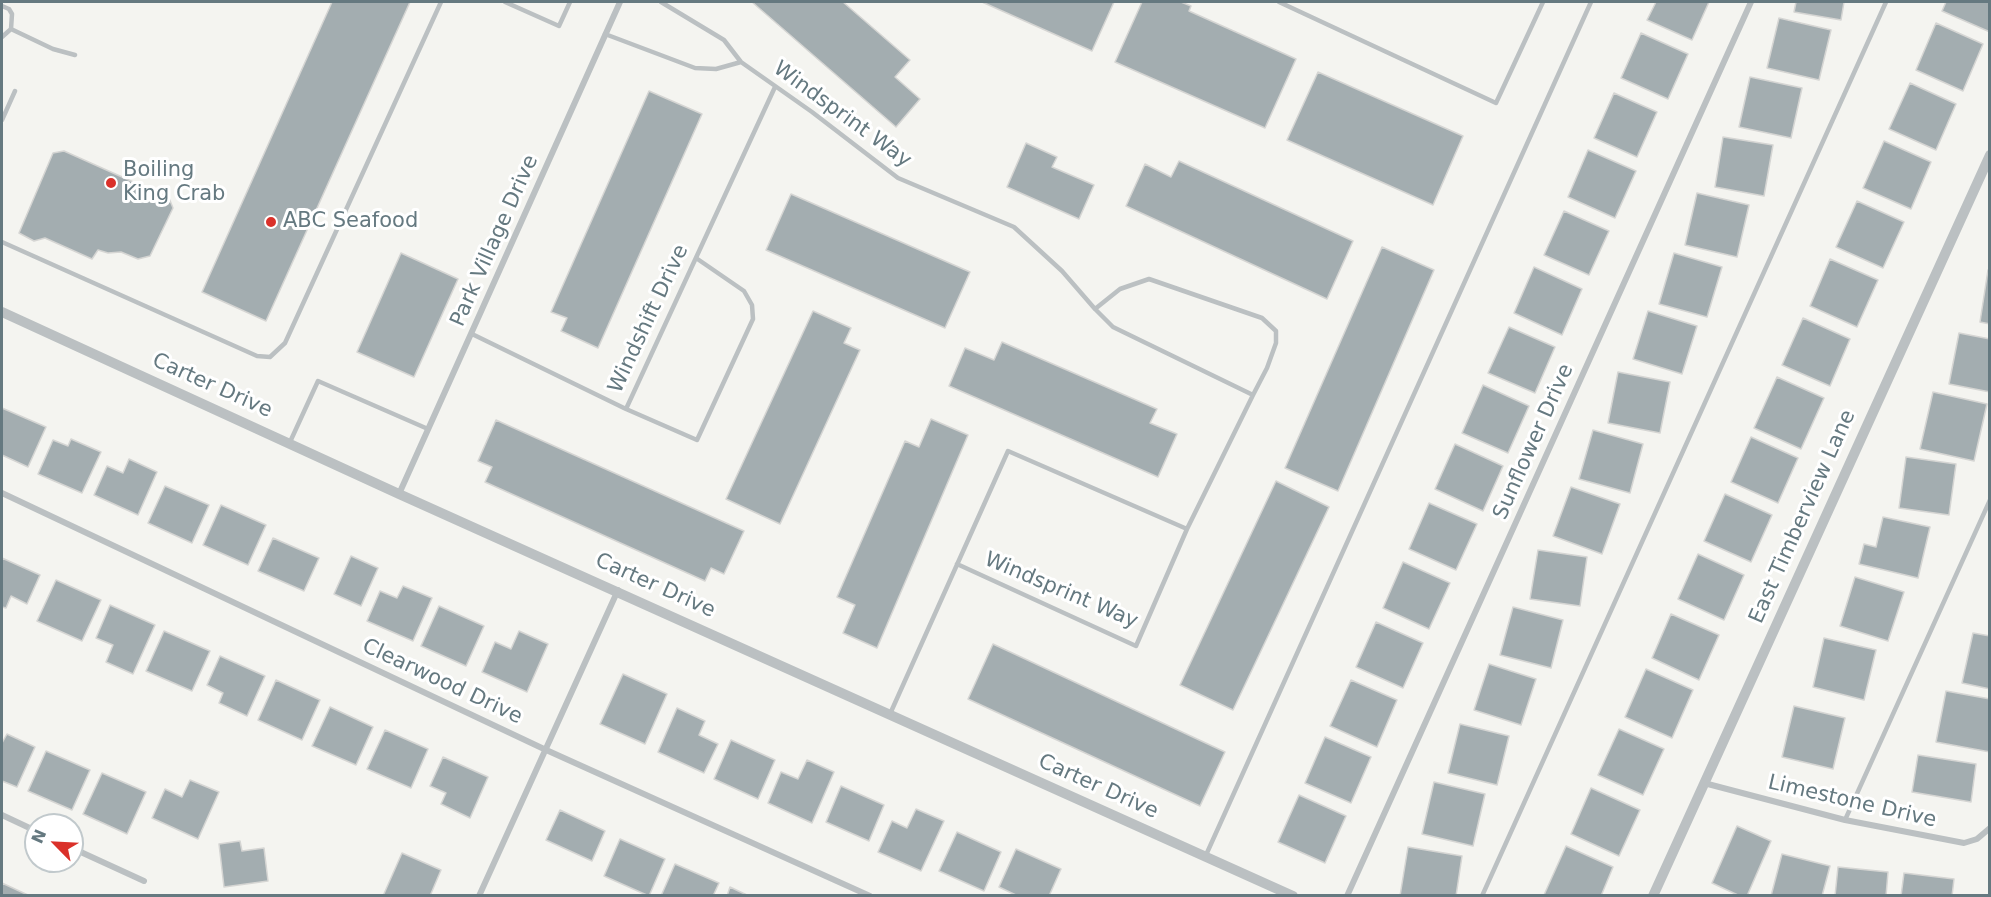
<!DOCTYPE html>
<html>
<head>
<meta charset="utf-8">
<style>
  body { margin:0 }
  #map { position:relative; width:1991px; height:897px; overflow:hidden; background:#f4f4f0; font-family:"DejaVu Sans",sans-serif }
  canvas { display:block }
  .frame { position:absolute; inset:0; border:3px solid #657980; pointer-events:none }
  .north { position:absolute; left:24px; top:813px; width:60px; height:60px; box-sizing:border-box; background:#fff; border:2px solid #c1c9cc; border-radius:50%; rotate:294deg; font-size:16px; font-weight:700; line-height:24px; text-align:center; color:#657980 }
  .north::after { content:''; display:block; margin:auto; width:21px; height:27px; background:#da312a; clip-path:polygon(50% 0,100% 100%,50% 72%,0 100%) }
</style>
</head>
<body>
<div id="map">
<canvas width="1991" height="897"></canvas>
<div class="frame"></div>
<div class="north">N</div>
</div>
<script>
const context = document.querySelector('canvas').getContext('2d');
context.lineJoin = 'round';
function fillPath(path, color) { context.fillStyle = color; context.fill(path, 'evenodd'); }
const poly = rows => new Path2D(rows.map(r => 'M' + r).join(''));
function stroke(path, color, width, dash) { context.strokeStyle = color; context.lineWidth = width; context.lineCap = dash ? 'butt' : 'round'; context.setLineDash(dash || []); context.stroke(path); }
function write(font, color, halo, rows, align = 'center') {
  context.font = font + ' "DejaVu Sans",sans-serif'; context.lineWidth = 6; context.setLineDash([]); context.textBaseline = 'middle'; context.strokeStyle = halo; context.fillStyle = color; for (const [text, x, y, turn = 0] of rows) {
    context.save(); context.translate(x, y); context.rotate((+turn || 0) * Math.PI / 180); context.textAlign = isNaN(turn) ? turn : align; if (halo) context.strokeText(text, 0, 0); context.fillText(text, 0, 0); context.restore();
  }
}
const building = poly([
  [332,2,410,2,266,321,202,292,332,2],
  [752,2,843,2,910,60,895,77,920,99,896,127,752,2],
  [982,2,1114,2,1092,51,982,2],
  [1142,2,1181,2,1191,6,1189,11,1296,59,1265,128,1115,62,1142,2],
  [1656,2,1709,2,1692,40,1647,20,1656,2],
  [1796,2,1844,2,1841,20,1794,12,1796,2],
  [1946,2,1990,2,1990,32,1942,11,1946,2],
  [1779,18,1831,30,1819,80,1767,68,1779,18],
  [1936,23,1983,44,1963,91,1916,70,1936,23],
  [1641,33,1688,54,1668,99,1621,78,1641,33],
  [1318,72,1463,136,1433,205,1287,140,1318,72],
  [1750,77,1802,88,1791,138,1739,127,1750,77],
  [1910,83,1956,104,1936,150,1889,129,1910,83],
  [649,91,702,114,598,348,561,331,567,318,551,312,649,91],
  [1614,93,1657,112,1637,157,1594,138,1614,93],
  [1723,137,1773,145,1764,196,1715,187,1723,137],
  [1884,141,1931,162,1911,209,1863,188,1884,141],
  [1026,143,1057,157,1052,167,1094,185,1079,219,1007,187,1026,143],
  [1588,150,1636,171,1615,218,1568,197,1588,150],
  [64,151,169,198,173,208,150,256,138,259,121,252,108,253,98,250,92,259,45,238,34,241,19,233,53,153,64,151],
  [1179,161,1353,241,1327,299,1126,206,1145,164,1171,177,1179,161],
  [1697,193,1749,205,1737,257,1685,245,1697,193],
  [791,194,970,272,945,328,766,250,791,194],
  [1857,201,1904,222,1883,268,1836,247,1857,201],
  [1564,211,1609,231,1589,275,1544,255,1564,211],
  [1382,247,1434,270,1338,491,1285,468,1382,247],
  [401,253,458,279,414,377,357,352,401,253],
  [1674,253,1722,267,1707,317,1659,304,1674,253],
  [1830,259,1878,280,1857,327,1810,306,1830,259],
  [1534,267,1582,289,1562,335,1514,313,1534,267],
  [1988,270,1990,270,1990,324,1980,322,1988,270],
  [813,311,851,328,844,343,860,350,780,524,726,499,813,311],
  [1648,311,1697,326,1682,374,1633,359,1648,311],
  [1803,318,1850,339,1830,386,1782,365,1803,318],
  [1509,327,1555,347,1535,393,1488,373,1509,327],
  [1959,333,1990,339,1990,392,1949,384,1959,333],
  [1002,342,1157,409,1150,423,1177,434,1158,477,949,386,965,348,994,360,1002,342],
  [1618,372,1670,382,1660,433,1608,423,1618,372],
  [1777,377,1824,398,1801,449,1754,428,1777,377],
  [1483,385,1529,406,1508,453,1462,433,1483,385],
  [1933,392,1987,404,1974,461,1920,449,1933,392],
  [2,408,46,427,28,467,2,455,2,408],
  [931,419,968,435,877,648,843,633,855,605,837,597,905,441,919,447,931,419],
  [496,420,744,531,724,574,711,568,705,581,485,482,492,467,478,461,496,420],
  [1593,430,1643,444,1630,493,1579,479,1593,430],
  [1751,437,1798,458,1778,503,1731,482,1751,437],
  [71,439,101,452,82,493,38,474,53,440,68,446,71,439],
  [1455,444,1503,466,1483,511,1435,489,1455,444],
  [1906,457,1956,464,1949,515,1899,508,1906,457],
  [129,459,157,472,138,515,94,495,107,466,123,473,129,459],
  [1276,481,1329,507,1233,710,1180,685,1276,481],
  [165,486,209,505,192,543,148,523,165,486],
  [1571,487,1620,504,1602,554,1553,536,1571,487],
  [1725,494,1772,515,1751,562,1704,541,1725,494],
  [1429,503,1477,524,1456,570,1409,549,1429,503],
  [221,505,266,525,248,565,203,545,221,505],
  [1883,517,1930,527,1918,578,1859,564,1864,544,1876,547,1883,517],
  [273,538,319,558,304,591,258,571,273,538],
  [1538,550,1587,557,1580,606,1530,599,1538,550],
  [1698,554,1744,575,1724,620,1678,599,1698,554],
  [351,556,378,568,361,606,334,594,351,556],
  [2,558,40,575,27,604,11,596,6,608,2,607,2,558],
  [1403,562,1450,583,1429,629,1383,608,1403,562],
  [1855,577,1904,592,1888,641,1840,626,1855,577],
  [56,580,101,600,82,641,37,621,56,580],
  [403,586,432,598,413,641,367,621,380,591,397,598,403,586],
  [110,605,155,625,133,674,106,662,113,645,96,638,110,605],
  [439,606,484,626,466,666,421,646,439,606],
  [1513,607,1563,620,1551,668,1500,655,1513,607],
  [1671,614,1719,635,1699,680,1652,658,1671,614],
  [1376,622,1423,643,1403,688,1356,667,1376,622],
  [164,631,210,651,192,691,146,671,164,631],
  [519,631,548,644,527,692,482,672,495,642,511,649,519,631],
  [1973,633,1990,636,1990,689,1962,683,1973,633],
  [1824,638,1876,650,1864,700,1813,687,1824,638],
  [993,644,1225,752,1200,806,968,699,993,644],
  [220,656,265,676,247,716,219,703,223,693,207,685,220,656],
  [1489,664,1536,679,1521,725,1474,710,1489,664],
  [1646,669,1693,690,1672,738,1625,717,1646,669],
  [623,674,667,694,645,744,600,724,623,674],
  [276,680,320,700,302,740,258,720,276,680],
  [1351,680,1397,700,1377,747,1330,726,1351,680],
  [1946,691,1990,699,1990,752,1936,742,1946,691],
  [1794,706,1845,718,1833,769,1782,757,1794,706],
  [330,707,373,727,356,765,312,746,330,707],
  [677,708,705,721,699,735,718,744,704,773,658,752,677,708],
  [1460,724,1509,736,1497,785,1448,773,1460,724],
  [1619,729,1664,749,1643,795,1598,775,1619,729],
  [385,730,428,749,411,788,367,769,385,730],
  [7,734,35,747,17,787,2,781,2,743,7,734],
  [1325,737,1371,757,1351,803,1305,783,1325,737],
  [731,740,775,760,758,799,714,779,731,740],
  [46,751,90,770,72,810,28,791,46,751],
  [1918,755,1976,764,1971,802,1912,792,1918,755],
  [443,757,488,777,470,818,441,804,446,793,430,786,443,757],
  [807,760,834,772,812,823,768,803,781,772,798,779,807,760],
  [102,773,146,792,127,834,83,814,102,773],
  [190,780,219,792,198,839,152,818,165,789,182,797,190,780],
  [1434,782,1485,794,1473,846,1422,834,1434,782],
  [841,786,884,805,869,841,826,822,841,786],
  [1591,788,1640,810,1619,856,1571,834,1591,788],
  [1299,795,1346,816,1325,863,1278,842,1299,795],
  [916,809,944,821,921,871,878,852,892,821,907,828,916,809],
  [560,810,605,831,592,861,546,840,560,810],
  [1737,826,1771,841,1747,896,1740,896,1712,883,1737,826],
  [957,832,1001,852,984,891,939,871,957,832],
  [620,839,665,859,649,896,604,876,620,839],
  [240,841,242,851,264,848,268,881,224,887,219,844,240,841],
  [1566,846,1613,867,1601,896,1544,895,1566,846],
  [1408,847,1462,856,1456,896,1400,896,1408,847],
  [1016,849,1061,869,1049,896,1018,896,999,887,1016,849],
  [402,853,441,870,430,896,383,896,402,853],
  [1782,854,1830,866,1822,896,1771,896,1782,854],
  [675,864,719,883,713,896,661,896,675,864],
  [1838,867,1888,872,1886,896,1835,896,1838,867],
  [1904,873,1954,879,1952,896,1901,896,1904,873],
  [2,883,30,896,2,896,2,883],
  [730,887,749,896,727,896,730,887]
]);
fillPath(building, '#a3adb0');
stroke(building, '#d5d5d3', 1.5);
stroke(poly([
  [505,2,559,26,570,2],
  [661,2,724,40,741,62,812,112,898,178,1014,227,1062,271,1095,309,1113,327,1253,395,1187,529,1008,451,890,714],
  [1279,2,1496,103,1543,2],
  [2,6,9,9,12,14,11,29,2,37],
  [11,29,53,49,75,55],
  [605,34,695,68,716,69,741,62],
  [2,120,15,91],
  [2,242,257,356,270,357,285,343,441,2],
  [1095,309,1120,289,1149,279,1262,318,1276,331,1276,343,1267,368,1253,395],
  [472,334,626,409,697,440,753,319,752,305,744,291,696,258],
  [626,409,775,87],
  [290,442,318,381,428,429],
  [957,564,1136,646,1187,529],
  [1845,820,1990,500],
  [1206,855,1591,2],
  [1482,896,1886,2]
]), '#bbc0c2', 4.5);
stroke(poly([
  [2,493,544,749,870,896],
  [399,494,620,2],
  [1704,783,1845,820,1964,843,1977,839,1990,828],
  [2,815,36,831],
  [72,848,144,881],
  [479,896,618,590],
  [1347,896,1751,2]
]), '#bbc0c2', 6);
stroke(poly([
  [2,312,399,494,1293,896],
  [1653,896,1990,155]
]), '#bbc0c2', 10);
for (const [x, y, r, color] of [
  [111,183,6,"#da312a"],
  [271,222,6,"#da312a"]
]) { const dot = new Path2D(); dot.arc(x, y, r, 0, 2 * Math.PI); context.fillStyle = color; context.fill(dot); stroke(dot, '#fff', 2); }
write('21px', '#657980', '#fff', [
  ["Windsprint Way",842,115,36],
  ["Park Village Drive",495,241,-66],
  ["Windshift Drive",649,319,-65],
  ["Carter Drive",212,386,24],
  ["Sunflower Drive",1534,442,-66],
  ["East Timberview Lane",1803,517,-66],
  ["Carter Drive",655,586,24],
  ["Windsprint Way",1061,591,23],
  ["Clearwood Drive",442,682,25],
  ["Carter Drive",1098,787,24],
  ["Limestone Drive",1852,802,13]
]);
write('21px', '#657980', '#fff', [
  ["Boiling",123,171],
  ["King Crab",123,195],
  ["ABC Seafood",283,222]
], 'left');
</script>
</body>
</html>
